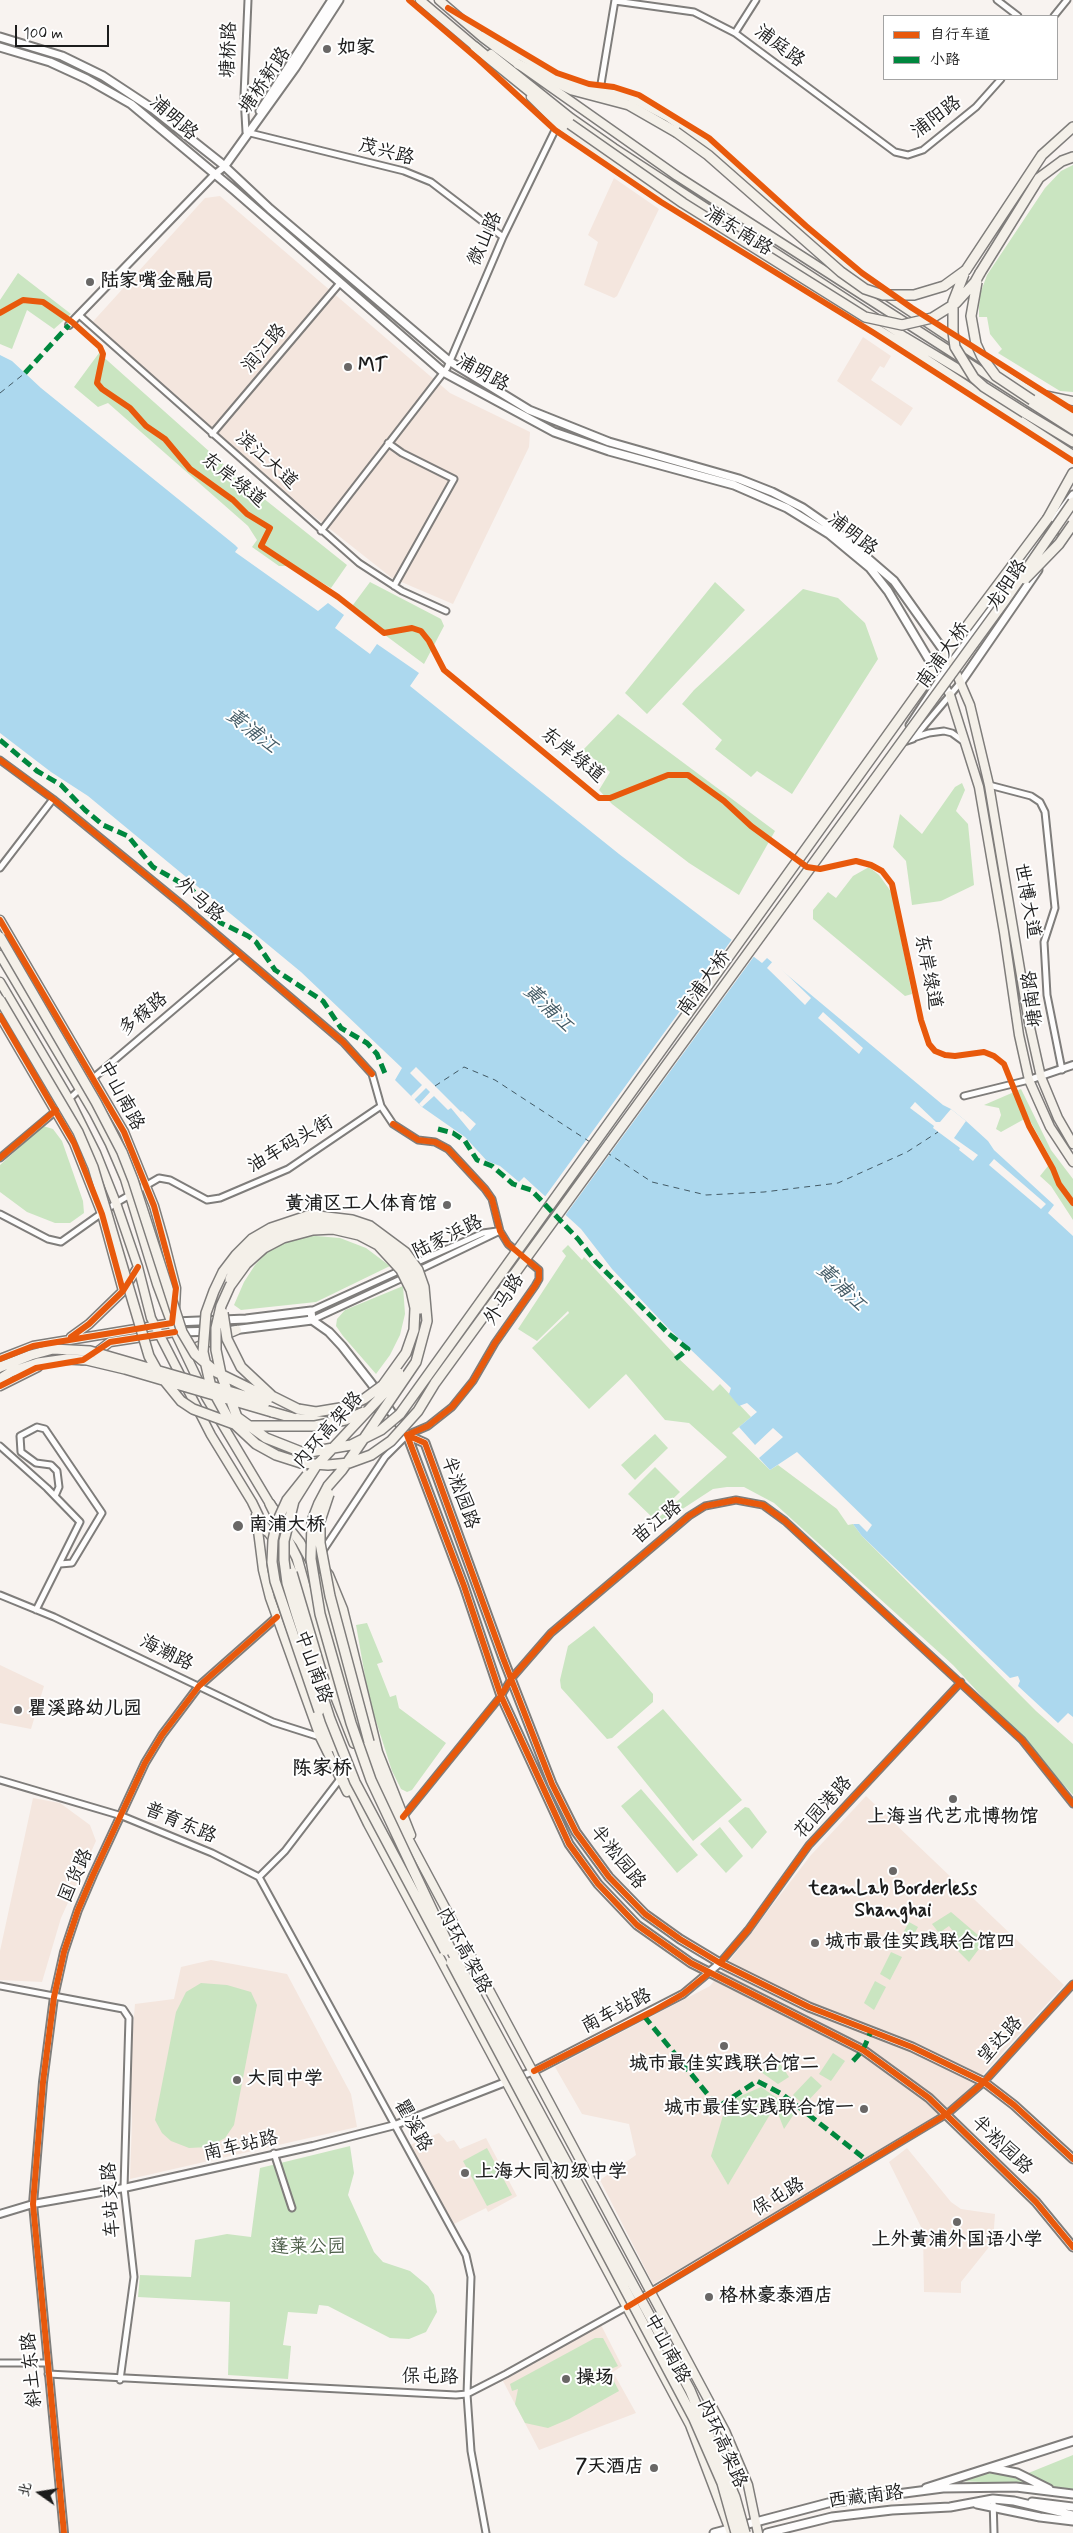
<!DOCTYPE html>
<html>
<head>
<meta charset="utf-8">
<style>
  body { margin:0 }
  #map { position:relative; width:1073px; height:2533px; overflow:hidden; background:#f8f3f0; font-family:Mynerve,"LXGW WenKai TC",sans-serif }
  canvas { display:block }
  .legend { position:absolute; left:883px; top:15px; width:175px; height:65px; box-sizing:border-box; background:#fff; border:1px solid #a4a4a4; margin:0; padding:6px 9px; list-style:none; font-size:15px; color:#1c1c1c }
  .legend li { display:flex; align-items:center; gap:10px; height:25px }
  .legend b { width:25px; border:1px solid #a4a4a4 }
  .north { position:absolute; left:15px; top:2468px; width:50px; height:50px; -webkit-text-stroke:4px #fff; paint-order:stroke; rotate:283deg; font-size:14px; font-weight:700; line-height:20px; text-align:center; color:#1c1c1c }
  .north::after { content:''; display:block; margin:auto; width:18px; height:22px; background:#1c1c1c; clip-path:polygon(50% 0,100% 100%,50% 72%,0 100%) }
  .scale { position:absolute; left:15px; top:25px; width:94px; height:22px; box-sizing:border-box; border:2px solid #1c1c1c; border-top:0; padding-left:6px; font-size:15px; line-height:18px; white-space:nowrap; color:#1c1c1c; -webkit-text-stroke:4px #fff; paint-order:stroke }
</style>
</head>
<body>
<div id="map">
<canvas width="1073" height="2533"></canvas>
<ul class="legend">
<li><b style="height:6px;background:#e8590c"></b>自行车道</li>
<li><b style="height:6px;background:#00873e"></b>小路</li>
</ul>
<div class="north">北</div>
<div class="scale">100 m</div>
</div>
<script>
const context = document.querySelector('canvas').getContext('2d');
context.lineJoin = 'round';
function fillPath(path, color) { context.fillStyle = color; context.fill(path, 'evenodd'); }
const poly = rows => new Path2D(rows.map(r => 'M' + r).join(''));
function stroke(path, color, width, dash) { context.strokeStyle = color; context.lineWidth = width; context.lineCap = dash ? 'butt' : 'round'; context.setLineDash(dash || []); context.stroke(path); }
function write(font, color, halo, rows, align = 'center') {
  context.font = font + ' Mynerve,"LXGW WenKai TC",sans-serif'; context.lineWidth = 4; context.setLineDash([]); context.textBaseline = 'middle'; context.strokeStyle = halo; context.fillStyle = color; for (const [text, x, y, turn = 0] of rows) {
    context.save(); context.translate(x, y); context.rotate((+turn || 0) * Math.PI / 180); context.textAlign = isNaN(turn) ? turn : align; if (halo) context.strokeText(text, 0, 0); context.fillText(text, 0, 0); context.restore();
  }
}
fillPath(poly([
  [614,178,659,209,617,296,614,298,584,285,598,242,588,235],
  [220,196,450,393,530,432,529,447,453,604,392,578,311,514,88,327,205,198],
  [863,337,891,356,884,368,880,366,871,380,913,408,901,426,837,381],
  [0,1665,44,1686,31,1729,0,1723],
  [866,1796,1064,1985,954,2106,934,2125,903,2140,653,2284,600,2180,636,2155,629,2124,582,2114,555,2067,710,1986,811,1855],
  [33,1798,60,1803,90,1825,96,1841,61,1918,42,1982,0,1980,0,1951],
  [211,1960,287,1974,351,2094,357,2127,130,2179,132,2120,130,2065,135,2004,174,1999,181,1967],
  [439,2133,447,2142,454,2140,460,2149,486,2138,517,2196,488,2212,486,2208,454,2224,410,2145],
  [907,2148,951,2202,961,2209,995,2214,993,2242,961,2282,961,2293,924,2292,923,2231,889,2162],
  [601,2325,622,2366,613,2372,636,2413,539,2450,503,2381]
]), '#f4e6de');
fillPath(poly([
  [1073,165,1073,392,1060,391,998,353,1002,349,990,334,987,317,979,317,979,307,980,294,987,275,1045,188,1061,171],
  [18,273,71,314,54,329,27,310,12,349,0,344,0,300],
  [99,353,248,486,347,565,331,588,294,566,279,566,252,547,257,540,248,526,108,403,98,407,74,387],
  [370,582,441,619,444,626,424,664,350,609],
  [715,582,745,610,647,714,625,693],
  [803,589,838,598,865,623,878,659,792,794,757,771,751,777,715,749,722,740,682,704,694,690],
  [618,714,775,831,739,895,689,863,612,804,599,790,610,772,583,750],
  [962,783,965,790,956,811,968,824,974,885,941,901,912,905,906,861,893,847,900,814,922,834,955,787],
  [869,867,879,875,892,893,912,994,905,996,813,919,813,910,828,892,836,898,853,876],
  [1021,1089,1051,1150,1073,1179,1073,1220,1051,1186,1040,1176,1052,1161,1028,1117,1001,1132,996,1129,1001,1115,999,1108,984,1105],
  [43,1126,53,1129,62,1141,83,1201,84,1213,70,1223,55,1223,27,1212,0,1192,0,1165],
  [316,1236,340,1238,366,1248,390,1266,316,1302,241,1310,234,1305,244,1282,255,1265,269,1250,296,1237],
  [568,1245,582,1260,584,1257,676,1356,713,1391,720,1384,751,1417,732,1433,770,1470,778,1465,837,1509,848,1525,853,1524,862,1536,1036,1711,1073,1744,1073,1795,953,1665,774,1503,744,1487,727,1487,713,1489,661,1523,657,1519,727,1457,689,1423,665,1420,626,1374,589,1409,532,1348,569,1313,568,1311,537,1341,518,1329,566,1256,562,1251],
  [403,1286,405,1314,400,1335,390,1355,376,1374,343,1336,336,1326,337,1319,345,1310],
  [655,1434,668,1448,635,1480,621,1465],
  [655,1467,680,1492,653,1518,628,1494],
  [367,1623,383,1662,377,1664,390,1697,396,1695,399,1708,446,1743,412,1790,407,1792,401,1789,392,1771,369,1699,356,1625],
  [594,1626,653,1694,653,1702,612,1738,607,1739,561,1688,560,1680,568,1646],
  [663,1709,742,1800,693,1841,617,1747],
  [641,1789,698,1855,677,1873,621,1806],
  [745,1807,749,1808,767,1832,752,1849,728,1821],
  [720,1827,743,1856,726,1873,700,1844],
  [951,1912,985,1941,969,1962,949,1942,956,1935,949,1926,939,1933,932,1924],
  [909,1922,918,1927,906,1949,897,1944],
  [891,1952,902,1957,890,1980,880,1974],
  [875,1981,886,1987,874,2010,864,2003],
  [201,1983,227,1985,251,1992,257,2005,234,2125,225,2138,208,2147,189,2148,171,2141,162,2133,155,2120,176,2012,186,1992],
  [833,2053,845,2061,831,2081,819,2074],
  [777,2059,789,2077,778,2084,761,2072],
  [811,2076,822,2086,804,2105,793,2095],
  [761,2087,796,2111,784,2129,775,2106,728,2185,711,2156,727,2102],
  [350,2146,354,2173,348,2195,374,2252,383,2262,410,2271,428,2286,434,2295,437,2312,426,2332,409,2339,390,2338,328,2306,319,2305,317,2314,288,2312,283,2345,291,2346,288,2379,228,2375,230,2302,138,2297,140,2275,191,2277,195,2240,227,2234,251,2237,260,2168],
  [487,2148,512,2195,487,2206,463,2161],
  [595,2338,603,2338,618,2366,608,2370,619,2391,569,2419,548,2428,525,2423,515,2404,518,2389,512,2391,510,2384],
  [1073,2455,1073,2492,1049,2487,1026,2474],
  [989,2471,1012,2474,1026,2484,958,2481]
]), '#cae5c1');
fillPath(poly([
  [0,355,12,361,41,388,235,545,238,548,235,552,318,611,328,603,344,615,335,628,370,654,377,644,419,673,410,686,619,854,762,963,767,958,943,1105,951,1109,966,1121,988,1141,994,1150,1054,1205,1048,1213,1073,1236,1073,1717,1068,1713,1058,1723,1018,1686,1020,1681,1018,1676,1010,1678,862,1536,853,1524,859,1524,867,1532,872,1525,797,1452,770,1470,759,1458,783,1437,773,1428,755,1445,739,1427,757,1412,747,1403,739,1406,729,1394,731,1388,667,1327,612,1269,581,1229,524,1177,519,1182,500,1166,487,1161,465,1137,422,1107,395,1080,402,1068,301,972,88,796,51,772,0,733]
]), '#acd8ee');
fillPath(poly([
  [733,938,755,955,564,1217,544,1198],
  [773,961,811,998,805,1005,767,968],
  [823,1012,863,1048,859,1054,818,1018],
  [416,1067,461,1112,462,1111,476,1124,470,1131,451,1108,448,1110,434,1096,422,1107,419,1104,430,1092,426,1088,414,1100,411,1096,422,1085,410,1073],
  [915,1102,936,1122,940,1122,951,1109,966,1121,954,1138,978,1155,973,1161,959,1150,960,1148,933,1128,934,1126,910,1108],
  [994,1159,1046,1204,1041,1209,989,1165]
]), '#f8f3f0');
stroke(poly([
  [0,393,25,373],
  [435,1086,464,1067,495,1080,590,1142],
  [606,1152,652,1182,706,1195,764,1192,838,1183,907,1152,938,1132]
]), '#435a65', 1, [6, 5]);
const minor = poly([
  [248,0,244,96,246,132,404,171,431,182,503,237],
  [997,0,1018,16],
  [615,1,694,12,735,33,895,152,908,155,923,150,976,107,1001,79],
  [1054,16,1067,0],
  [735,33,756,0],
  [600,90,615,0],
  [79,315,359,563,402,591,446,611],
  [212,434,340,283],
  [388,443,402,453,454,479,394,586],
  [321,531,447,368,503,237,558,124],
  [909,725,951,661],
  [913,738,929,733,944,731,952,733,963,741],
  [904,742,913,739,961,682],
  [0,760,53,799,180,903,343,1042,372,1074,381,1106,393,1124,418,1140,435,1142,448,1149,485,1189,492,1199,500,1231,508,1244,539,1270,539,1279,535,1286,495,1343,473,1381,452,1407,428,1426,407,1435,385,1457,322,1552],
  [989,785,1031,796,1040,802,1045,812,1055,908,1044,942,1047,995,1062,1070],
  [0,868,53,799],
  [91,1080,239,954],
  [964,1096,1029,1080],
  [67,1101,81,1088],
  [0,1158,57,1110],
  [0,1214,48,1239,61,1242,116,1203,159,1178,170,1180,207,1200,220,1198,288,1169,381,1106],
  [413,1264,483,1233,497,1231],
  [417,1271,500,1231],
  [311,1311,403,1269],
  [312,1320,405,1277],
  [0,1446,47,1488,80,1522,36,1610],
  [55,1496,59,1487,57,1471,51,1465,36,1463,21,1452,20,1436,37,1427,45,1429,102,1513,72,1563,60,1564],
  [0,1595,54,1617,273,1722,320,1737],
  [0,1780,122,1816,212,1853,259,1877],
  [403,1817,501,1696,511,1679,551,1633,689,1516,705,1506,736,1500,763,1505,785,1521,1022,1740,1073,1804],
  [259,1877,466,2255,471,2277,467,2394,471,2451,486,2533],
  [259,1877,285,1851,340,1779],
  [720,1963,748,1930,809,1845,961,1682],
  [0,1986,123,2009,129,2018,124,2188,134,2277,120,2380],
  [274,2153,292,2208],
  [640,2298,947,2114,984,2082,1073,1984],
  [0,2363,47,2363],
  [48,2374,456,2395,467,2394,506,2374,628,2306],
  [993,2499,994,2533]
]);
const tertiary = poly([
  [69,325,214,175,224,167],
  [1029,1080,1073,1065],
  [0,2214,33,2204,124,2188,313,2146,395,2125,534,2071,683,1994,720,1963],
  [64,2533,33,2204,43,2082,54,1997,64,1952,78,1910,93,1875,145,1763,162,1735,199,1686,277,1617]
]);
const secondary = poly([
  [0,37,62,56,103,76,153,109,221,163,270,209,449,361,529,410,609,442,739,479,772,492,803,508,836,531,894,581,951,661,1073,495],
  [0,47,50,62,87,79,131,104,234,190,443,372,554,432,609,451,734,485,787,508,829,534,870,568,888,591,950,695],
  [260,111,332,0],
  [224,167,295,68,339,0],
  [1046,556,1054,534],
  [961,682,1038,570],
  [175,1322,246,1319,311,1311,312,1320,329,1332,342,1346,371,1383,407,1435,464,1586,501,1696,569,1844,598,1884,637,1925,691,1963,863,2050,929,2098,1036,2202,1073,2247],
  [233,1330,312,1320],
  [178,1332,220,1331],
  [407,1435,425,1443,503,1658,552,1784,576,1832,609,1877,645,1914,680,1939,720,1963,809,2007,912,2047,984,2082,1014,2105,1073,2159],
  [991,2468,1017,2473,1049,2489],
  [926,2488,1073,2441],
  [1032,2502,1073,2507],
  [977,2504,1040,2517,1073,2521],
  [714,2533,828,2503,943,2488,1016,2487,1073,2494],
  [767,2533,832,2517,892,2510,950,2507,993,2499,1014,2501,1073,2515]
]);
const primary = poly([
  [420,0,478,49],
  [439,0,482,37,518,64,677,176,1073,430],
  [485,35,562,80,586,88,630,97,668,117,712,148,832,256,869,284,1024,387,1073,417],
  [491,54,571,118,614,148,905,337,975,379],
  [531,97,558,124,662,197,926,359,1073,455],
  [1043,395,1073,401],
  [951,661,970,705,989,785,1029,1023,1041,1077,1058,1118,1073,1144],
  [950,695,979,787,1004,932,1019,1035,1029,1080,1050,1127,1073,1162],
  [0,920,124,1132,154,1206,164,1241,176,1288,175,1308],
  [0,955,94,1113,110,1144,125,1179,157,1284,175,1332,206,1397,270,1504,300,1542,311,1562],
  [0,982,69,1099,96,1153,116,1203,138,1267,151,1318,211,1435,252,1502,266,1531],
  [0,1016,74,1143,102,1214,123,1291],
  [71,1337,89,1324,123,1291,138,1267],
  [192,1349,237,1330],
  [0,1359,33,1346,172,1323],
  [82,1360,93,1355,110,1342,175,1332],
  [0,1386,38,1367],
  [256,1515,263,1570,270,1598,320,1737,347,1792],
  [309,1550,329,1575,343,1609,378,1752,411,1835],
  [274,1554,291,1612],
  [317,1577,361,1737,385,1795],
  [329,1728,349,1785,368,1824,690,2425,731,2533],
  [394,1812,725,2431,748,2485,758,2533]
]);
const trunk = poly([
  [475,47,570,124],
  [518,64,572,90,629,105,676,132],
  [966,270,1042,155,1073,127],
  [980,273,1039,178,1062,161,1073,157],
  [1032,400,1073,425],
  [1025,413,1073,442],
  [1048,518,1073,473],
  [298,1409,316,1412,346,1407],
  [272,1412,293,1418,328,1422],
  [270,1504,297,1558,335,1695,354,1743],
  [264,1526,282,1550,292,1573],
  [319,1711,331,1747],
  [369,1742,396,1816]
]);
stroke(minor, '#7f7d7b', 9);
stroke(tertiary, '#7f7d7b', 10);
stroke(secondary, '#7f7d7b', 11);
stroke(primary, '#7f7d7b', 11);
stroke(trunk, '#7f7d7b', 12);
stroke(minor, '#fefdfd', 5);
stroke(tertiary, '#fefdfd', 6);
stroke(secondary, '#fefdfd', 7);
stroke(primary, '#f4f0e9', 8);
stroke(trunk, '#f4f0e9', 9);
const trunkBridge = poly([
  [570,124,683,203,865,317,902,325,932,318,956,303,975,282,980,273],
  [676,132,708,155,841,272,865,289,883,295,914,295,944,286,966,270],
  [964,274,953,302,953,332,955,347,974,378,984,387,1025,413],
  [977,282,971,316,976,344,982,357,996,376,1032,400],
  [1025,579,1059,544,1073,524],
  [0,937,96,1102,122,1152,133,1180,182,1332,195,1354,216,1372,269,1398],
  [0,1000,78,1132,93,1167,149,1356,159,1374,181,1401,193,1409,234,1424],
  [230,1279,237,1264,253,1248,279,1232,303,1225,327,1222,348,1225,384,1242,401,1258,416,1283,420,1309],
  [223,1313,227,1339,241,1367,272,1396,298,1409],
  [0,1367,31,1355,53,1349,90,1351,266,1402],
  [399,1373,390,1387,316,1466,294,1501,284,1541,284,1560,287,1583,296,1613,330,1719,355,1782,445,1951],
  [0,1379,11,1372,38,1363,67,1359,87,1360,125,1369,272,1412],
  [346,1407,364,1399,383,1385,406,1353,414,1330,415,1308,411,1290,401,1270,378,1245,359,1235,333,1229,313,1230,283,1238,264,1248,246,1264,230,1286,221,1306,216,1328,216,1350,221,1374,237,1417,266,1438,304,1453,351,1445,381,1430,400,1414,938,665,1048,518],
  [249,1426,315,1426,345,1420,364,1412],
  [307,1475,287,1500,277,1522,273,1540,272,1562,275,1581,319,1711],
  [329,1494,320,1521,320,1543,330,1596,369,1742],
  [292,1573,324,1681],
  [451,1962,694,2419,722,2483,736,2533],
  [745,2533,735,2497,690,2390,450,1948,371,1780,351,1723,320,1614,311,1559,312,1521,319,1503,328,1486,342,1470,354,1453,416,1362,427,1321,424,1287,418,1270,405,1252,370,1226,352,1220,310,1215,271,1228,252,1239,236,1255,223,1272,214,1291,206,1313,203,1352,211,1387,228,1418,256,1444,276,1455,301,1463,328,1465,349,1463,371,1455,391,1441,418,1411,435,1383,1006,599,1073,502]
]);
stroke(trunkBridge, '#7f7d7b', 12, []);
stroke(trunkBridge, '#f4f0e9', 9);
stroke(poly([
  [25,373,69,325],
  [0,740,37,771,61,785,85,810,103,825,128,836,153,867,190,888,200,898,208,912,221,923,248,936,256,942,275,970,323,1001,341,1028,367,1043,377,1054,386,1076],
  [438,1129,453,1133,465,1141,477,1160,492,1166,513,1184,531,1190,536,1195,578,1239,596,1262,669,1334,688,1349,674,1360],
  [644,2016,718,2107,757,2081,782,2094,869,2162],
  [853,2061,863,2050,872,2029]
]), '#00873e', 5, [10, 5]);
stroke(poly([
  [409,0,478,59,555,130,661,202,874,333,1073,461],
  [448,8,557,73,589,84,614,87,639,95,709,138,806,226,862,273,912,308,1073,410],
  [0,313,23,300,43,302,72,322,100,347,103,354,97,383,102,389,130,408,146,426,165,439,190,469,233,500,247,514,270,528,261,546,338,597,384,633,412,628,421,631,429,641,444,670,599,798,610,798,668,775,688,775,724,801,751,826,807,867,820,869,856,861,871,865,882,871,892,884,921,1020,929,1044,935,1051,945,1055,955,1056,984,1052,994,1056,1004,1064,1029,1126,1053,1169,1059,1184,1073,1203],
  [0,760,53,799,180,903,343,1042,372,1074],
  [0,920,124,1132,154,1206,176,1288,172,1323,33,1346,0,1359],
  [0,1016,74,1143,102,1214,123,1291],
  [393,1124,418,1140,435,1142,448,1149,485,1189,492,1199,500,1231,508,1244,539,1270,539,1279,535,1286,495,1343,473,1381,452,1407,428,1426,407,1435],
  [0,1158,56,1110],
  [71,1337,89,1324,123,1291,138,1267],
  [0,1386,36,1368,83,1360,110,1342,175,1332],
  [407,1435,464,1586,501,1696,569,1844,598,1884,637,1925,691,1963,863,2050,929,2098,1036,2202,1073,2247],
  [407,1435,425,1443,503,1658,552,1784,576,1832,609,1877,645,1914,680,1939,720,1963,809,2007,912,2047,984,2082,1014,2105,1073,2159],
  [403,1817,501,1696,511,1679,551,1633,689,1516,705,1506,736,1500,763,1505,785,1521,1022,1740,1073,1804],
  [720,1963,748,1930,809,1845,961,1682],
  [534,2071,653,2011,683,1994,709,1973],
  [627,2307,947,2114,984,2082,1073,1984],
  [64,2533,33,2204,43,2082,54,1997,64,1952,78,1910,93,1875,145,1763,162,1735,199,1686,277,1617]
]), '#e8590c', 6);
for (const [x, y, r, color] of [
  [327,49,5,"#696766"],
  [90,282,5,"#696766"],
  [348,367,5,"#696766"],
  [447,1205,5,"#696766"],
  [238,1526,6,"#696766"],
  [18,1710,5,"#696766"],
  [953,1799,5,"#696766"],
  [893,1871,5,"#696766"],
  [815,1943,5,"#696766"],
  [724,2046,5,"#696766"],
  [237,2080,5,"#696766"],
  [864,2109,5,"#696766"],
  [465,2173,5,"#696766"],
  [957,2222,5,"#696766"],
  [709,2297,5,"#696766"],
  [566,2379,5,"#696766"],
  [654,2468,5,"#696766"]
]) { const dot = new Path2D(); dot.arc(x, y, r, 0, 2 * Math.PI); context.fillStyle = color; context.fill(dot); stroke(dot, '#fff', 2); }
write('19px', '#1c1c1c', '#fff', [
  ["浦庭路",779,47,37],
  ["塘桥路",230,50,-88],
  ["塘桥新路",266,81,-56],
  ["浦阳路",937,118,-37],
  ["浦明路",173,119,41],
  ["茂兴路",386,153,15],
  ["浦东南路",738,232,32],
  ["微山路",486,239,-66],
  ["润江路",265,349,-50],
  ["浦明路",482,374,29],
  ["滨江大道",266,461,42],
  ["东岸绿道",233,481,38],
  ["浦明路",852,535,38],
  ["龙阳路",1008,586,-56],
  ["南浦大桥",944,656,-54],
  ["东岸绿道",572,756,39],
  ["外马路",199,901,41],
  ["世博大道",1026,901,80],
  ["东岸绿道",927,972,79],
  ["南浦大桥",705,984,-54],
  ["塘南路",1034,999,-97],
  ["多稼路",144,1015,-40],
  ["中山南路",120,1096,62],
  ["油车码头街",291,1145,-30],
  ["陆家浜路",448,1238,-26],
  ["外马路",505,1300,-57],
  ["内环高架路",329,1431,-49],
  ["半淞园路",459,1493,70],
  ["苗江路",658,1523,-39],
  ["海潮路",166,1654,26],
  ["中山南路",312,1667,70],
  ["花园港路",824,1808,-48],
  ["普育东路",180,1824,23],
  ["半淞园路",617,1858,51],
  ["国货路",77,1876,-66],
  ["内环高架路",463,1951,62],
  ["南车站路",617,2012,-27],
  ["望达路",1001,2041,-48],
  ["瞿溪路",412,2126,61],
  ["半淞园路",1001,2146,44],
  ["南车站路",241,2147,-13],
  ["保屯路",779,2198,-31],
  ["车站支路",112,2200,-93],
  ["中山南路",666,2349,62],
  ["斜土东路",33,2370,-95],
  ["保屯路",430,2378,1],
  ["内环高架路",721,2444,66],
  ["西藏南路",866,2498,-7]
]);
write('bold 19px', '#1c1c1c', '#fff', [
  ["如家",337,49],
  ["陆家嘴金融局",100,282],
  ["MT",358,367],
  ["黄浦区工人体育馆",437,1205,"right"],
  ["南浦大桥",249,1526],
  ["瞿溪路幼儿园",28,1710],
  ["上海当代艺术博物馆",953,1818,"center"],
  ["teamLab Borderless",893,1890,"center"],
  ["Shanghai",893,1912,"center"],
  ["城市最佳实践联合馆四",825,1943],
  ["城市最佳实践联合馆二",724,2065,"center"],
  ["大同中学",247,2080],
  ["城市最佳实践联合馆一",854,2109,"right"],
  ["上海大同初级中学",475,2173],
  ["上外黄浦外国语小学",957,2241,"center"],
  ["格林豪泰酒店",719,2297],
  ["操场",576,2379],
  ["7天酒店",644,2468,"right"]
], 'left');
write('19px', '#4c5e48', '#fff', [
  ["蓬莱公园",308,2248]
]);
write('italic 20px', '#435a65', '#fff', [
  ["黄浦江",251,732,39],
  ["黄浦江",547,1009,44],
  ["黄浦江",840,1288,44]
]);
write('bold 20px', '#1c1c1c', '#fff', [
  ["陈家桥",322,1770]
]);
</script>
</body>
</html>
